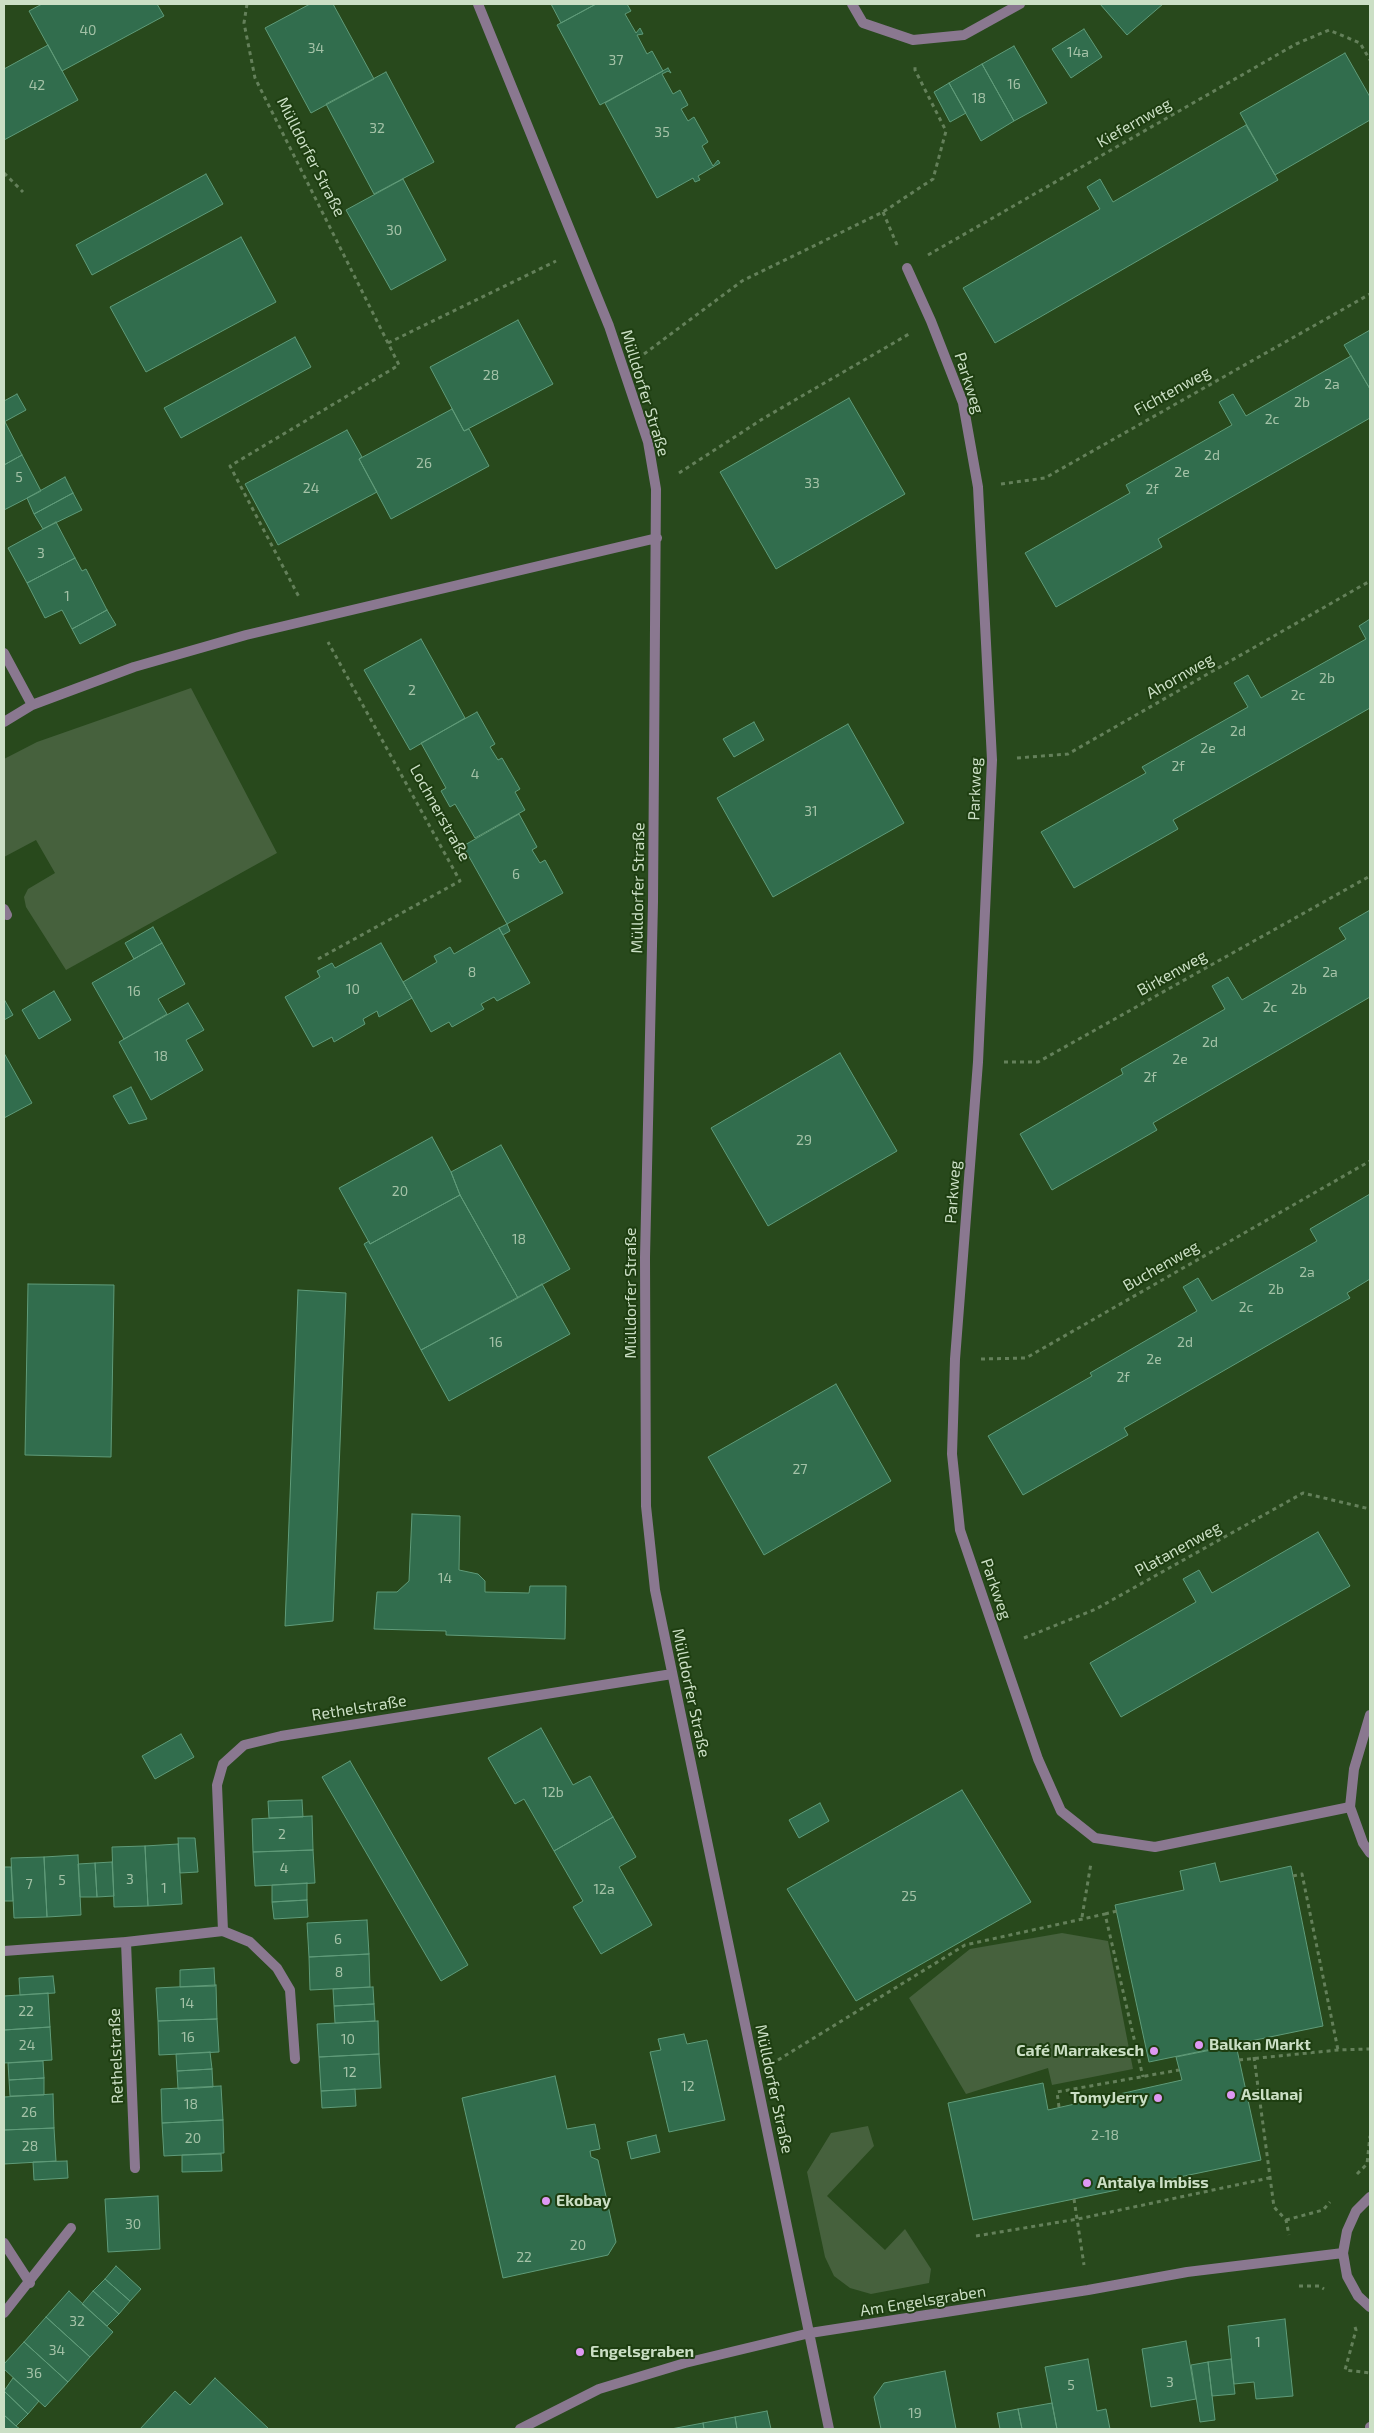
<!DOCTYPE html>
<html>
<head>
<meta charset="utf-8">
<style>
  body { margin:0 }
  #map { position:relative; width:1374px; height:2433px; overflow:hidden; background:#28491c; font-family:"Exo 2",sans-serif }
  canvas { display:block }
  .frame { position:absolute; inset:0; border:5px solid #cbdfc5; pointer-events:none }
</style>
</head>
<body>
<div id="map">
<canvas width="1374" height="2433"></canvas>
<div class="frame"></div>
</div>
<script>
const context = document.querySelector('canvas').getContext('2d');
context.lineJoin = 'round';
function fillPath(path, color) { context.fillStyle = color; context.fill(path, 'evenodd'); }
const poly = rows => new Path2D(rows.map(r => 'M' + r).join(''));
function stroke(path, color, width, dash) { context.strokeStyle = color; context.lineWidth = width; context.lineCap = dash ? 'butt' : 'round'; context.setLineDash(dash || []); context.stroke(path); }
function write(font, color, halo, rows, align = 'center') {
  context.font = font + ' "Exo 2",sans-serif'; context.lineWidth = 4; context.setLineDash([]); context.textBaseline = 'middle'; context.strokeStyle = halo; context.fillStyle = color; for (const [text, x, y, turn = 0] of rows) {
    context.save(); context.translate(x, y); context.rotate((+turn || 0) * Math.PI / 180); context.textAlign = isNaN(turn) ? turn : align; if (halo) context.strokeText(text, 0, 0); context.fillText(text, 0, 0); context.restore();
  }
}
fillPath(poly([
  [191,688,277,853,66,970,26,907,24,897,28,889,55,873,36,840,4,857,4,759,37,742],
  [1062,1933,1108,1941,1133,2069,1052,2085,1048,2068,966,2094,909,1998,970,1949],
  [868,2126,874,2146,827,2196,885,2250,905,2229,931,2269,929,2283,871,2294,850,2288,834,2276,825,2257,807,2172,831,2133]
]), '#46613d');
const building = poly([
  [42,4,157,4,164,16,62,71,29,11,42,4],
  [310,4,333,4,374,79,311,113,265,28,310,4],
  [551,4,596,4,561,23,551,4],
  [596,4,627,4,631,11,625,14,636,33,640,28,643,34,637,35,647,54,652,51,663,71,600,105,557,25,596,4],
  [1100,4,1163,4,1127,35,1100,4],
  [1084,29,1102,57,1071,78,1052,49,1084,29],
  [48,45,78,100,4,140,4,69,48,45],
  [1014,46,1047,103,1014,121,982,64,1014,46],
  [1345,53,1370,97,1370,120,1275,175,1240,113,1345,53],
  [982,64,1014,121,981,141,949,83,982,64],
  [668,68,671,73,668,71,662,74,673,94,680,90,688,105,681,109,688,121,694,117,708,142,702,146,713,166,718,160,720,163,698,176,700,180,695,182,693,178,657,198,605,103,668,68],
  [386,72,434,162,374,194,326,104,386,72],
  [949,83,966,113,950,122,934,92,949,83],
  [1246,125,1278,180,995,343,963,288,1100,209,1087,187,1100,179,1113,202,1246,125],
  [206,174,223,204,92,275,76,245,206,174],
  [403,179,446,260,391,290,346,210,403,179],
  [241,237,276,302,146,372,110,307,241,237],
  [518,320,553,384,464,431,430,367,518,320],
  [1370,330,1370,389,1344,345,1370,330],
  [295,337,311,367,181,438,164,408,295,337],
  [1351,356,1370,389,1370,418,1158,539,1162,547,1056,607,1025,553,1130,493,1126,485,1232,425,1219,402,1233,394,1246,416,1351,356],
  [17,394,26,410,4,422,4,401,17,394],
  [849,398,905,494,776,569,720,472,849,398],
  [452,409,464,431,469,429,489,466,391,519,359,459,452,409],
  [4,420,22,455,4,465,4,420],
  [347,430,362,457,359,459,377,492,278,545,245,484,347,430],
  [22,455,41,491,4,510,4,465,22,455],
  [65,477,73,493,34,514,27,498,65,477],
  [73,493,82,510,43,529,34,514,73,493],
  [56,522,75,558,27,583,8,548,56,522],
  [75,558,82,571,86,569,107,610,72,629,62,610,45,618,27,583,75,558],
  [107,610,116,625,80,644,72,629,107,610],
  [1370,619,1370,708,1173,820,1178,829,1074,888,1041,832,1146,773,1142,767,1248,707,1234,683,1248,675,1261,698,1366,639,1359,626,1370,619],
  [421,639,465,718,410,750,364,670,421,639],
  [477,712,495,744,490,747,498,760,502,758,520,789,515,792,525,810,475,838,455,804,450,807,441,791,446,788,421,743,477,712],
  [754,722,764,740,734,757,723,739,754,722],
  [848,724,904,823,773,897,717,798,848,724],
  [519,814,537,847,532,850,540,863,545,860,563,893,507,924,463,846,519,814],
  [1370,910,1370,997,1153,1123,1157,1130,1052,1190,1020,1134,1123,1074,1121,1069,1225,1009,1212,986,1228,977,1242,1000,1346,939,1339,928,1370,910],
  [507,924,510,931,503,935,499,928,507,924],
  [153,927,162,943,134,959,125,943,153,927],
  [499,928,530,983,497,1001,494,997,481,1004,484,1009,452,1027,449,1022,431,1032,403,982,437,962,434,956,442,952,450,947,454,954,499,928],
  [162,943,185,984,158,999,167,1014,124,1039,92,983,162,943],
  [381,943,412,998,379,1017,377,1011,363,1019,365,1024,334,1042,332,1037,313,1047,285,997,320,977,317,971,332,963,335,968,381,943],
  [54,991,71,1020,39,1039,22,1010,54,991],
  [4,999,13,1015,4,1020,4,999],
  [188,1003,204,1030,186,1040,203,1070,151,1100,119,1042,188,1003],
  [4,1053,32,1103,4,1118,4,1053],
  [840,1053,897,1151,768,1226,711,1128,840,1053],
  [131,1087,147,1119,129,1124,113,1096,131,1087],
  [432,1137,451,1172,460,1195,370,1244,339,1188,432,1137],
  [501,1145,570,1269,518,1298,460,1195,451,1172,501,1145],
  [1370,1194,1370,1279,1347,1293,1350,1298,1124,1428,1128,1435,1023,1495,988,1436,1092,1376,1090,1373,1197,1311,1183,1287,1198,1278,1212,1301,1317,1241,1310,1229,1370,1194],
  [460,1195,518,1298,421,1350,364,1244,369,1241,370,1244,460,1195],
  [28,1284,114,1285,111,1457,25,1455,28,1284],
  [542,1284,570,1334,449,1401,421,1350,542,1284],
  [298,1290,346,1293,333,1621,285,1626,298,1290],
  [836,1384,891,1481,764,1555,708,1457,836,1384],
  [412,1514,460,1516,459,1570,478,1574,485,1581,485,1592,529,1593,530,1586,566,1586,565,1639,446,1635,446,1631,374,1629,377,1592,397,1592,409,1581,412,1514],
  [1318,1532,1350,1586,1121,1717,1090,1663,1196,1602,1183,1579,1199,1570,1212,1593,1318,1532],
  [541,1728,573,1785,590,1776,613,1817,554,1851,524,1799,515,1804,488,1758,541,1728],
  [181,1734,194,1757,155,1779,142,1756,181,1734],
  [350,1761,468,1965,441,1981,322,1777,350,1761],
  [962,1790,1031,1902,856,2001,787,1889,962,1790],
  [302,1800,303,1817,269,1818,268,1801,302,1800],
  [820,1803,829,1821,799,1838,789,1820,820,1803],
  [312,1816,313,1850,253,1852,252,1819,312,1816],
  [613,1817,636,1857,619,1867,652,1925,601,1954,573,1907,583,1901,554,1851,613,1817],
  [178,1838,195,1838,198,1872,180,1873,178,1838],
  [178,1844,182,1904,148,1906,145,1846,178,1844],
  [145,1846,148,1906,114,1907,112,1847,145,1846],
  [313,1850,315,1883,255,1886,253,1852,313,1850],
  [78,1855,81,1915,47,1917,44,1857,78,1855],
  [44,1857,47,1917,14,1918,11,1858,44,1857],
  [112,1862,114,1896,97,1897,95,1863,112,1862],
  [95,1863,97,1897,80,1897,78,1864,95,1863],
  [1215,1863,1220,1882,1291,1866,1323,2026,1149,2062,1115,1905,1184,1890,1180,1871,1215,1863],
  [4,1867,11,1867,13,1901,4,1901,4,1867],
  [307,1883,307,1900,272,1902,272,1885,307,1883],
  [307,1900,308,1917,274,1919,272,1902,307,1900],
  [367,1920,369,1954,309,1957,307,1923,367,1920],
  [369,1954,370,1987,310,1990,309,1957,369,1954],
  [214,1968,215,1986,180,1987,180,1970,214,1968],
  [53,1976,55,1993,20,1995,19,1978,53,1976],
  [216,1985,217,2019,158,2021,156,1988,216,1985],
  [373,1987,374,2004,334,2006,333,1989,373,1987],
  [48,1993,50,2027,4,2030,4,1996,48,1993],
  [374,2004,375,2021,335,2023,334,2006,374,2004],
  [217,2019,219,2052,159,2055,158,2021,217,2019],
  [378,2021,379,2054,319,2057,317,2024,378,2021],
  [50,2027,52,2060,4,2063,4,2030,50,2027],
  [684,2034,687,2044,707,2040,725,2120,669,2132,650,2052,661,2050,658,2039,684,2034],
  [1236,2045,1261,2160,973,2220,948,2103,1043,2083,1048,2110,1182,2080,1176,2057,1236,2045],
  [210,2052,212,2069,177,2071,176,2054,210,2052],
  [379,2054,381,2088,321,2091,319,2057,379,2054],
  [43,2061,44,2078,9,2080,8,2063,43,2061],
  [212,2069,213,2087,178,2089,177,2071,212,2069],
  [555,2076,567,2129,595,2124,600,2149,590,2151,591,2157,598,2160,616,2242,608,2255,503,2278,462,2098,555,2076],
  [44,2078,44,2095,10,2096,9,2080,44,2078],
  [221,2086,223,2120,162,2123,161,2089,221,2086],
  [355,2089,356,2106,322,2108,321,2091,355,2089],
  [53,2094,54,2128,4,2130,4,2097,53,2094],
  [223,2120,224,2153,164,2156,162,2123,223,2120],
  [54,2128,56,2161,4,2164,4,2130,54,2128],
  [656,2135,660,2152,631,2159,627,2142,656,2135],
  [221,2154,222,2171,182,2172,182,2155,221,2154],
  [67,2161,68,2178,34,2180,33,2162,67,2161],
  [158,2196,160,2249,108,2252,105,2199,158,2196],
  [116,2266,141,2289,130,2301,105,2279,116,2266],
  [105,2279,130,2301,119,2314,93,2291,105,2279],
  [69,2291,113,2332,90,2357,46,2317,69,2291],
  [93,2291,119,2314,107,2326,82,2304,93,2291],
  [46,2317,90,2357,68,2382,24,2342,46,2317],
  [1285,2319,1293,2396,1256,2399,1254,2382,1234,2384,1228,2326,1285,2319],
  [1186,2341,1196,2399,1151,2407,1142,2349,1186,2341],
  [24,2342,68,2382,45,2407,4,2369,4,2364,24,2342],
  [1088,2359,1097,2411,1106,2409,1110,2429,1057,2429,1045,2367,1088,2359],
  [1231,2359,1235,2394,1212,2396,1208,2362,1231,2359],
  [1208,2362,1215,2420,1200,2422,1191,2365,1208,2362],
  [945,2371,956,2429,881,2429,874,2397,884,2383,945,2371],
  [13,2378,39,2401,28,2414,4,2391,13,2378],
  [215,2378,269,2429,140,2429,175,2391,190,2405,215,2378],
  [4,2391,28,2414,16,2426,4,2415,4,2391],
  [1052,2403,1057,2429,1022,2429,1018,2409,1052,2403],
  [1018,2409,1022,2429,1000,2429,997,2413,1018,2409],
  [767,2411,771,2429,737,2429,735,2417,767,2411],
  [4,2415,16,2426,20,2429,4,2429,4,2415],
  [735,2417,737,2429,704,2429,703,2423,735,2417],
  [703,2423,704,2429,671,2429,703,2423]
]);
fillPath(building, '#316d4d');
stroke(building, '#5f9b79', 1);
stroke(poly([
  [247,4,244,23,255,78,399,365,230,466,299,597],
  [4,173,23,192],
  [883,212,897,245],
  [928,255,1296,44,1329,30,1360,43,1370,60],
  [388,343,556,261],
  [644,354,742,281,883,212,933,179,946,131,915,70,915,65],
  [679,473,764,418,909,334],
  [1001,484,1045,478,1370,294],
  [1017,758,1068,754,1370,581],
  [318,959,460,881,328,642],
  [1004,1062,1038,1062,1370,876],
  [981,1359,1026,1358,1370,1161],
  [1024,1638,1096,1609,1303,1493,1370,1509],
  [1293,1876,1302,1874,1338,2050],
  [1105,1914,1117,1911],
  [1082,1917,1091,1863],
  [1254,2057,1274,2207,1286,2220,1289,2235],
  [778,2060,965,1945,1105,1914,1143,2077],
  [1239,2060,1338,2050,1370,2049],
  [1059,2107,1057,2092,1179,2070],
  [1357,2174,1367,2164,1370,2136],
  [1074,2199,1084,2265],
  [1286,2220,1323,2210,1330,2202],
  [976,2236,1078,2219,1269,2178],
  [1299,2286,1319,2286,1324,2289],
  [1355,2327,1356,2330,1345,2370,1370,2373]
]), '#64805a', 3, [4, 4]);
stroke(poly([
  [907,268,931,321,963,403,978,487,992,760,978,1062,955,1359,952,1454,960,1530,1038,1759,1061,1811,1095,1838,1155,1847,1350,1807],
  [223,1931,250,1942,277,1968,290,1990,295,2059],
  [126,1942,135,2168]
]), '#8a7890', 10);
stroke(poly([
  [478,4,609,326,648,442,656,489,653,902,645,1257,646,1506,655,1590,829,2429],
  [852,4,863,23,913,40,964,35,1020,4],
  [4,653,32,705],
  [4,722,32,705,134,667,246,635,657,538],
  [4,909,7,915],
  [1370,1715,1354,1769,1350,1807,1363,1843,1370,1853],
  [4,1951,126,1942,223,1931,217,1785,223,1764,244,1745,281,1736,672,1674],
  [1370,2197,1356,2211,1347,2231,1343,2253,1347,2276,1358,2296,1370,2307],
  [4,2243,30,2283],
  [4,2313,71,2228],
  [520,2429,599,2389,685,2363,810,2333,1088,2290,1187,2272,1343,2253],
  [1370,2429,1370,2427]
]), '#8a7890', 10);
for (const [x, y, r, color] of [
  [1199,2045,5,"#de98f3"],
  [1154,2051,5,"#de98f3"],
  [1231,2095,5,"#de98f3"],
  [1158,2098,5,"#de98f3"],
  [1087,2183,5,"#de98f3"],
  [546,2201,5,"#de98f3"],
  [580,2352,5,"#de98f3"]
]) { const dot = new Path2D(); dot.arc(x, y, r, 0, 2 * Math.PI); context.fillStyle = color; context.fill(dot); stroke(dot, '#1e3e11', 2); }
write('14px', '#a4c2a7', null, [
  ["40",88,30],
  ["34",316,48],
  ["14a",1078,52],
  ["37",616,60],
  ["16",1014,84],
  ["42",37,85],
  ["18",979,98],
  ["32",377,128],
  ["35",662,132],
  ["30",394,230],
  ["28",491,375],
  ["2a",1332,384],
  ["2b",1302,402],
  ["2c",1272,419],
  ["2d",1212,455],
  ["26",424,463],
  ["2e",1182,472],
  ["5",19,477],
  ["33",812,483],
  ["24",311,488],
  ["2f",1152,489],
  ["3",41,553],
  ["1",67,596],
  ["2b",1327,678],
  ["2",412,690],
  ["2c",1298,695],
  ["2d",1238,731],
  ["2e",1208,748],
  ["2f",1178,766],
  ["4",475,774],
  ["31",811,811],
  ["6",516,874],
  ["8",472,972],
  ["2a",1330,972],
  ["10",353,989],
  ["2b",1299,989],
  ["16",134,991],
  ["2c",1270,1007],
  ["2d",1210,1042],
  ["18",161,1056],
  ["2e",1180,1059],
  ["2f",1150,1077],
  ["29",804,1140],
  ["20",400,1191],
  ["18",519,1239],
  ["2a",1307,1272],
  ["2b",1276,1289],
  ["2c",1246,1307],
  ["16",496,1342],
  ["2d",1185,1342],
  ["2e",1154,1359],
  ["2f",1123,1377],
  ["27",800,1469],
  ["14",445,1578],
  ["12b",553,1792],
  ["2",282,1834],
  ["4",284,1868],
  ["3",130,1879],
  ["5",62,1880],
  ["7",29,1884],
  ["1",164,1888],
  ["12a",604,1889],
  ["25",909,1896],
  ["6",338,1939],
  ["8",339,1972],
  ["14",187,2003],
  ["22",26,2011],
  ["16",188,2037],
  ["10",348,2039],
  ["24",27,2045],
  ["12",350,2072],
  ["12",688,2086],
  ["18",191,2104],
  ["26",29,2112],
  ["2-18",1105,2135],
  ["20",193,2138],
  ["28",30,2146],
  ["30",133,2224],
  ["20",578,2245],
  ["22",524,2257],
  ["32",77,2321],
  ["1",1258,2342],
  ["34",57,2350],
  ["36",34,2373],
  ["3",1170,2382],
  ["5",1071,2385],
  ["19",915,2413]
]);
write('16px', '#cbdfc5', '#1e3e11', [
  ["Kiefernweg",1134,123,-30],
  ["Mülldorfer Straße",311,157,63],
  ["Parkweg",969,383,72],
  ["Fichtenweg",1172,391,-29],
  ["Mülldorfer Straße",645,393,73],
  ["Ahornweg",1180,676,-30],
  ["Parkweg",975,789,-88],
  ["Lochnerstraße",440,813,61],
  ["Mülldorfer Straße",638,888,-89],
  ["Birkenweg",1172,973,-29],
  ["Parkweg",953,1192,-86],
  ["Buchenweg",1161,1266,-30],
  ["Mülldorfer Straße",631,1293,-90],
  ["Platanenweg",1178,1549,-29],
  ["Parkweg",996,1589,71],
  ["Mülldorfer Straße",691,1693,78],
  ["Rethelstraße",359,1708,-9],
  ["Rethelstraße",116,2056,-92],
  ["Mülldorfer Straße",774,2089,78],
  ["Am Engelsgraben",923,2301,-9]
]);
write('bold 16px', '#cbdfc5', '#1e3e11', [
  ["Balkan Markt",1209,2045],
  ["Café Marrakesch",1144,2051,"right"],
  ["Asllanaj",1241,2095],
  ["TomyJerry",1148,2098,"right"],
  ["Antalya Imbiss",1097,2183],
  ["Ekobay",556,2201],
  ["Engelsgraben",590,2352]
], 'left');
</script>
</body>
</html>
